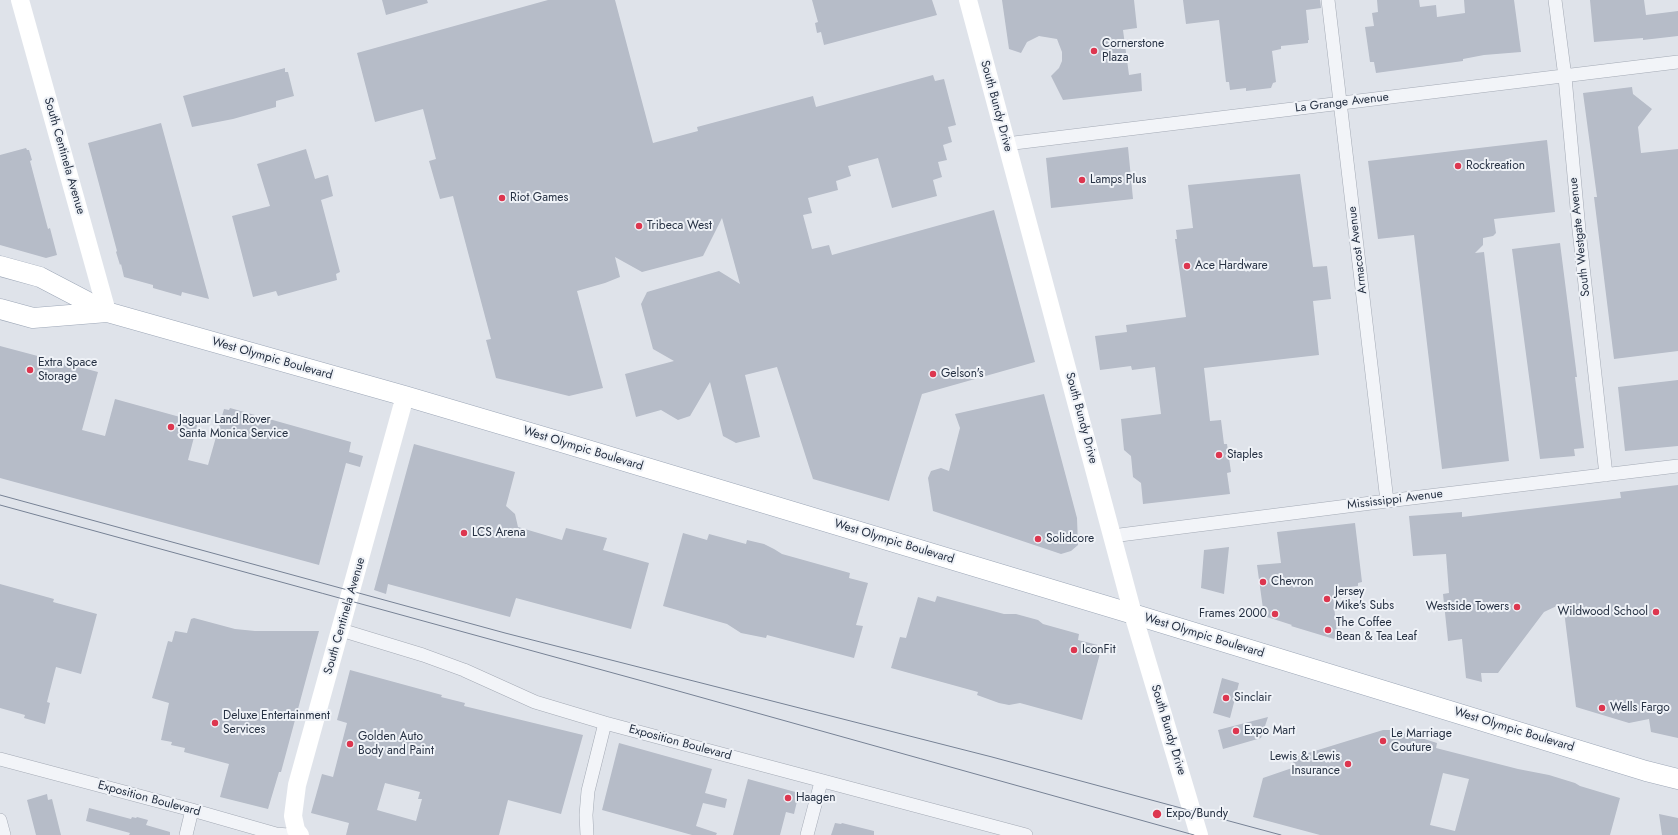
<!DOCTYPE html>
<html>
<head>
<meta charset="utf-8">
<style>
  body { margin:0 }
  canvas { display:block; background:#dfe3ea }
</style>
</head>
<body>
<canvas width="1678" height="835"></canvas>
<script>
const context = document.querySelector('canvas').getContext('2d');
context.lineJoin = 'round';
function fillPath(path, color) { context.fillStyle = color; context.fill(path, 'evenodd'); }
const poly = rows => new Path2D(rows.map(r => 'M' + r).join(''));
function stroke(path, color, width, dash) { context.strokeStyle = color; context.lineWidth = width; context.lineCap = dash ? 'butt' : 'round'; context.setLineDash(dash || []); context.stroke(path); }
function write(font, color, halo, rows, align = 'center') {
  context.font = font + ' Jost,sans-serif'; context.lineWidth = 4; context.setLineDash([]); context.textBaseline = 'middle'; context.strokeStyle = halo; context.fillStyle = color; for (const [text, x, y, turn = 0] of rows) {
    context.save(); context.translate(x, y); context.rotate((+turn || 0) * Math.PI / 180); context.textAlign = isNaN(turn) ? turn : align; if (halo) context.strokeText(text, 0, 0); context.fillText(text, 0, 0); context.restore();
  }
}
fillPath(poly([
  [382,0,427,0,428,3,386,15],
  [548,0,615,0,653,143,698,131,697,127,813,96,816,107,933,75,935,81,944,79,956,125,948,127,952,142,943,145,947,160,938,162,942,177,933,180,937,196,892,208,878,158,848,166,851,176,836,181,838,190,808,198,812,213,803,215,812,249,829,245,832,255,994,210,1035,362,922,394,889,501,813,479,777,367,745,375,760,437,736,443,723,436,710,382,690,416,678,420,661,410,636,417,625,374,674,361,653,349,641,304,647,292,719,271,740,284,722,218,703,256,642,272,615,257,620,277,605,283,577,291,603,388,569,396,496,378,486,340,491,339,453,196,440,199,437,189,429,161,436,159,423,109,375,122,357,53],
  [812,0,932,0,937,15,824,45,821,32,817,33,815,23,818,22],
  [1002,0,1134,0,1137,28,1123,30,1129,75,1141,73,1142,91,1063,100,1051,76,1059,68,1062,61,1062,52,1057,39,1039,36,1027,42,1021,53,1009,49],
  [1183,0,1320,0,1321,8,1306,10,1309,40,1308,40,1308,43,1281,46,1281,49,1272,51,1276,82,1273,83,1271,88,1246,91,1246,88,1230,90,1229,82,1226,82,1219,20,1186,24],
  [1377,0,1419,0,1420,7,1436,5,1437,17,1465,13,1464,0,1514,0,1521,52,1484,55,1463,59,1463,61,1376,73,1374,62,1370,62,1365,27,1374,26,1372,13,1378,12],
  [1590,0,1644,0,1646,15,1678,11,1678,36,1643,40,1643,38,1594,42],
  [285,68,285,72,288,72,294,96,276,101,276,107,233,119,192,127,183,96],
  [1632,87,1633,94,1652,109,1638,127,1641,153,1678,149,1678,351,1614,359,1594,197,1597,197,1583,93],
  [161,123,209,299,182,292,181,296,153,288,153,285,124,277,121,264,120,265,116,252,117,251,88,143],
  [1547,140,1555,212,1494,219,1496,233,1493,236,1483,238,1483,245,1475,253,1484,252,1509,461,1442,469,1414,235,1378,239,1368,161],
  [1128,147,1133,199,1051,208,1046,158],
  [26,148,27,150,29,150,32,160,30,161,48,229,50,228,57,255,46,258,0,245,0,155],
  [306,149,315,179,328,175,333,196,321,200,340,272,336,274,337,280,278,296,276,291,253,297,232,216,270,206,257,164],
  [1300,174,1313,267,1327,266,1331,299,1313,301,1319,355,1204,368,1210,421,1221,420,1224,444,1227,444,1231,472,1227,473,1230,494,1143,504,1141,483,1133,477,1131,456,1124,450,1121,419,1161,414,1155,367,1132,370,1131,366,1100,370,1095,336,1127,332,1126,325,1186,317,1175,239,1177,239,1176,230,1193,228,1188,185],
  [1560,243,1577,377,1575,377,1584,448,1574,449,1575,456,1540,459,1512,249],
  [0,346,98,372,82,430,105,436,115,399,198,422,188,460,208,465,224,409,229,410,230,408,351,442,349,452,363,456,360,467,346,463,319,565,0,478],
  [1678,380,1678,446,1625,451,1618,387],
  [1044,394,1077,518,1078,545,1071,551,1061,554,933,511,928,478,931,471,941,468,949,471,960,428,955,414],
  [414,444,515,472,506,506,515,514,518,527,562,540,566,528,607,538,603,550,649,563,631,629,516,598,510,617,388,584,386,594,374,590],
  [1678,485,1678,738,1651,732,1649,719,1629,723,1576,707,1563,603,1544,612,1498,673,1481,673,1482,682,1466,678,1462,639,1448,641,1443,594,1449,593,1446,554,1413,556,1409,516,1462,512,1462,517,1621,498,1620,492],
  [1355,523,1362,582,1358,583,1358,586,1340,588,1333,597,1337,633,1334,639,1291,626,1292,625,1264,616,1257,565,1281,563,1277,532],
  [683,533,707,540,709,534,746,544,747,540,764,544,774,549,782,554,850,573,849,578,868,583,856,625,863,626,854,658,767,635,766,638,741,633,727,624,663,606],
  [1229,547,1224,594,1201,588,1204,550],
  [0,584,54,599,53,602,97,614,81,674,56,667,47,702,50,703,45,724,24,718,25,715,0,708],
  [937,596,1004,614,1016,614,1038,620,1043,624,1079,634,1078,640,1102,646,1082,720,1020,703,1009,705,999,703,977,695,978,692,891,668,900,637,906,638,918,597,935,602],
  [194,618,235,629,255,631,319,631,281,772,279,772,268,809,220,797,229,764,184,752,185,748,171,745,172,742,161,740,169,703,152,698,168,641,172,642,175,631,187,633,191,619],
  [350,670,442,695,441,697,465,703,464,706,583,735,561,814,508,800,499,835,346,835,349,823,311,813,322,774,333,777,347,723,337,720],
  [385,783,420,792,418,799,422,799,416,821,377,810],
  [1222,678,1239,683,1230,718,1213,713],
  [1268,717,1261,738,1223,749,1218,730],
  [1383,730,1393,730,1415,736,1437,743,1436,748,1518,769,1549,775,1575,783,1580,786,1620,798,1610,835,1320,835,1253,817,1263,778,1295,767,1292,758],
  [1443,773,1469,779,1455,831,1430,825],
  [619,743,712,769,705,793,727,799,725,808,703,803,696,826,717,833,716,835,692,835,602,810],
  [748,779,799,793,794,814,786,812,780,835,733,835],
  [47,794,48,800,52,799,61,835,36,835,27,800],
  [89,808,131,819,132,817,136,818,137,817,148,820,146,825,170,832,170,835,129,835,130,833,86,821],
  [1659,814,1678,818,1678,835,1662,835],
  [835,823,841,824,842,823,874,831,874,835,831,835]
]), '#b6bcc8');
const street = poly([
  [1328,0,1387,501],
  [1555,0,1565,77,1579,230,1606,475],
  [1006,144,1678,62],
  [1112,536,1387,501,1678,466],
  [341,630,423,655,464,670,535,702,605,723,1026,835],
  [0,759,192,810,276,834,288,835,296,830],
  [0,820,4,835],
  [186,835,192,810],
  [587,835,586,815,588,791,605,723],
  [807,835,821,782]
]);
const primary = poly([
  [0,266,40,277,107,312,405,396,561,442,1133,614,1646,771,1678,779],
  [0,309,33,318,107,312]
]);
stroke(street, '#a4aab5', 14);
stroke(primary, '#9da7b7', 21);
stroke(street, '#f2f4f8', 13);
stroke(poly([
  [20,0,107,312],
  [968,0,1133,614,1199,835],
  [300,835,296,830,293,816,297,785,405,396]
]), '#fff', 18);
stroke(primary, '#fff', 20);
stroke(poly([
  [0,495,505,633,992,757,1281,835],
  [0,505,646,682,1194,835]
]), '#778295', 1);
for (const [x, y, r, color] of [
  [1094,51,4,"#dd364f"],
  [1458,166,4,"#dd364f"],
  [1082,180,4,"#dd364f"],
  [502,198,4,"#dd364f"],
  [639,226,4,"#dd364f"],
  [1187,266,4,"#dd364f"],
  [30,370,4,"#dd364f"],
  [933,374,4,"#dd364f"],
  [171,427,4,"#dd364f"],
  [1219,455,4,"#dd364f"],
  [464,533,4,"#dd364f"],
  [1038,539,4,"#dd364f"],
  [1263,582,4,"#dd364f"],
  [1327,599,4,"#dd364f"],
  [1517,607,4,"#dd364f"],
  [1656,612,4,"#dd364f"],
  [1275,614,4,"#dd364f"],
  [1328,630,4,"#dd364f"],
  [1074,650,4,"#dd364f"],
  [1226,698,4,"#dd364f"],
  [1602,708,4,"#dd364f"],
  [215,723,4,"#dd364f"],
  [1236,731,4,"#dd364f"],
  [1383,741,4,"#dd364f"],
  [350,744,4,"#dd364f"],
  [1348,764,4,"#dd364f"],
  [788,798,4,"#dd364f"],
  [1157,814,5,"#dd364f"]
]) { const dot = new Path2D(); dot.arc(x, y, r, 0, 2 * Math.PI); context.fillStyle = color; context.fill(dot); stroke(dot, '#eff2f7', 1.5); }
write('12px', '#263143', '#eff2f7', [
  ["Cornerstone",1102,44],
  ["Plaza",1102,58],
  ["Rockreation",1466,166],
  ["Lamps Plus",1090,180],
  ["Riot Games",510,198],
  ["Tribeca West",647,226],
  ["Ace Hardware",1195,266],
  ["Extra Space",38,363],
  ["Storage",38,377],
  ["Gelson's",941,374],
  ["Jaguar Land Rover",179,420],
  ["Santa Monica Service",179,434],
  ["Staples",1227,455],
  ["LCS Arena",472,533],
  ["Solidcore",1046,539],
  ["Chevron",1271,582],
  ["Jersey",1335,592],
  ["Mike's Subs",1335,606],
  ["Westside Towers",1509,607,"right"],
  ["Wildwood School",1648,612,"right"],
  ["Frames 2000",1267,614,"right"],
  ["The Coffee",1336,623],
  ["Bean & Tea Leaf",1336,637],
  ["IconFit",1082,650],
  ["Sinclair",1234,698],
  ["Wells Fargo",1610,708],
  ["Deluxe Entertainment",223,716],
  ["Services",223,730],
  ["Expo Mart",1244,731],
  ["Le Marriage",1391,734],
  ["Couture",1391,748],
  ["Golden Auto",358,737],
  ["Body and Paint",358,751],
  ["Lewis & Lewis",1340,757,"right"],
  ["Insurance",1340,771,"right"],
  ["Haagen",796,798],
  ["Expo/Bundy",1166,814]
], 'left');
write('12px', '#263143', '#eff2f7', [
  ["La Grange Avenue",1342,103,-7],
  ["South Bundy Drive",996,106,75],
  ["South Centinela Avenue",64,156,74],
  ["South Westgate Avenue",1580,237,-96],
  ["Armacost Avenue",1358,250,-97],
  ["West Olympic Boulevard",272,359,16],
  ["South Bundy Drive",1081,418,75],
  ["West Olympic Boulevard",583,449,17],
  ["Mississippi Avenue",1395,500,-7],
  ["West Olympic Boulevard",894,542,17],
  ["South Centinela Avenue",345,616,-74],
  ["West Olympic Boulevard",1204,636,17],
  ["South Bundy Drive",1168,730,73],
  ["West Olympic Boulevard",1514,730,17],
  ["Exposition Boulevard",680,743,15],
  ["Exposition Boulevard",149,799,15]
]);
</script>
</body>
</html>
